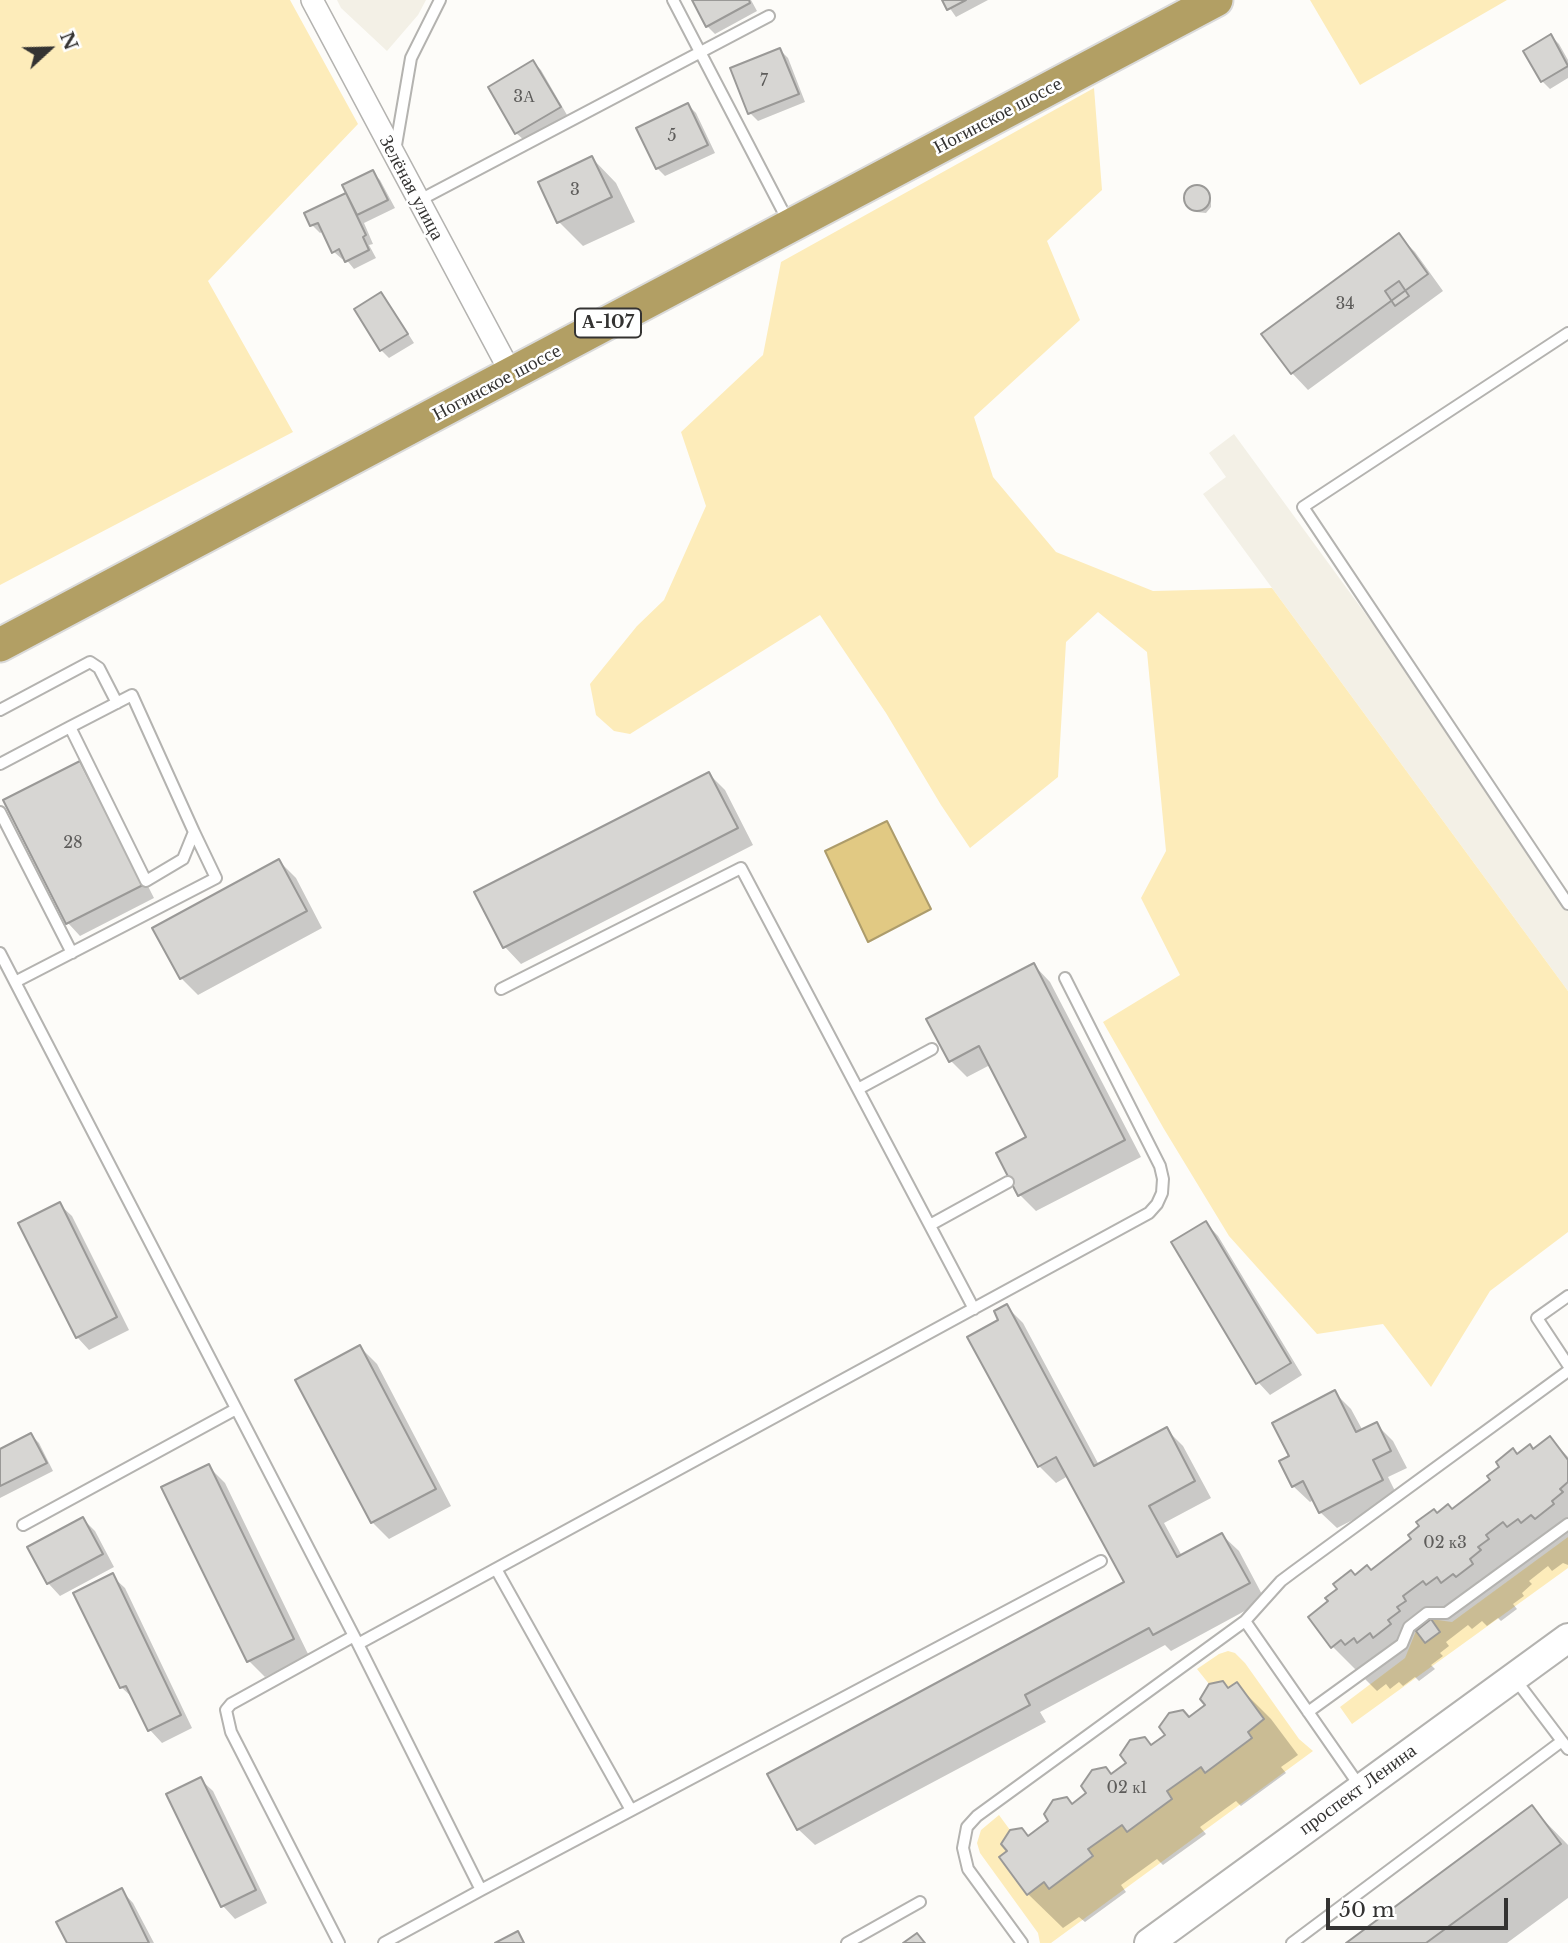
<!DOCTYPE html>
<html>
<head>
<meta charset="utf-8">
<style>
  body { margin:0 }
  #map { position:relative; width:1568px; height:1943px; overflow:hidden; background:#fdfcf9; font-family:"Libre Baskerville",serif }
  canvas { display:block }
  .north { position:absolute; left:14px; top:14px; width:70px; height:70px; -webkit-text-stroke:5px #fff; paint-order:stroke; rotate:68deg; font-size:19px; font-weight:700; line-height:28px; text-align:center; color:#343332 }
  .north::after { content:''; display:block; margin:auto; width:24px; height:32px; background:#343332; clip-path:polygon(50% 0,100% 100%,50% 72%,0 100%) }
  .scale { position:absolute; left:1326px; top:1898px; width:182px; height:32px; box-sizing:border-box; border:4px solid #343332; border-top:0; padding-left:9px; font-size:21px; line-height:24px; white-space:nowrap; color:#343332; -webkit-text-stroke:5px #fff; paint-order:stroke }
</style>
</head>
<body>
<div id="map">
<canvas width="1568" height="1943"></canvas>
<div class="north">N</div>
<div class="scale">50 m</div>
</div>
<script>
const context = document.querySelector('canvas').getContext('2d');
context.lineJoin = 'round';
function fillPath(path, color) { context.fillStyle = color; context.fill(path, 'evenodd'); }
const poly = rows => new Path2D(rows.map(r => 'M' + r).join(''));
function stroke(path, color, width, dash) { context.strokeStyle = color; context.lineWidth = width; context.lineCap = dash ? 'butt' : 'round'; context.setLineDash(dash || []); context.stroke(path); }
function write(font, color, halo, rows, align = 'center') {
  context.font = font + ' "Libre Baskerville",serif'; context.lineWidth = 5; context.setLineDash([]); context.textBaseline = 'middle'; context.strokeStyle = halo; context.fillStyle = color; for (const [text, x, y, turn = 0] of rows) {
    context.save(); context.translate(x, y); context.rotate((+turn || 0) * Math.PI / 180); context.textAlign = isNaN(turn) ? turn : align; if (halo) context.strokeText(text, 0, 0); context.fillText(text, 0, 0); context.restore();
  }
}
fillPath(poly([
  [337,0,426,0,418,15,387,51,341,8],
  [1234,434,1568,891,1568,991,1203,494,1226,477,1209,453]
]), '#f3f0e6');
fillPath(poly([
  [0,0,290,0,358,124,208,281,293,432,0,585],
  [1310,0,1507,0,1360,85],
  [1094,88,1102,190,1047,241,1080,320,974,417,993,477,1056,552,1153,591,1272,588,1568,991,1568,1232,1490,1291,1431,1387,1383,1324,1317,1334,1229,1236,1164,1129,1103,1022,1180,975,1141,898,1166,851,1147,652,1098,612,1066,642,1058,777,970,848,941,805,886,713,820,615,630,734,614,731,596,715,590,684,637,626,664,600,706,506,681,432,763,355,781,262],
  [1568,1537,1568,1568,1352,1724,1340,1707,1405,1658,1416,1631,1425,1643,1440,1632,1431,1619,1452,1622],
  [1228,1651,1235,1653,1245,1663,1299,1739,1313,1751,1051,1943,1040,1943,1038,1933,980,1853,977,1843,981,1830,999,1815,1010,1830,1001,1844,1007,1851,1000,1858,1027,1895,1044,1882,1049,1888,1093,1857,1088,1849,1122,1825,1127,1831,1172,1799,1167,1791,1201,1767,1205,1772,1252,1738,1248,1732,1264,1719,1237,1682,1228,1688,1223,1681,1209,1684,1197,1669,1219,1654]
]), '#fdecba');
const water = poly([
  [887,821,931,909,868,942,825,851,887,821]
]);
fillPath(water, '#e1c983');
stroke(water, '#ad9c6b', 2);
fillPath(poly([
  [693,0,751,0,757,11,715,34,707,26],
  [944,0,988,0,956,17],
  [1551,36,1559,44,1568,60,1568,78,1550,89,1542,81],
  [780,50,788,58,805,102,758,121,750,113],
  [533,62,541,70,567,115,524,140,516,133],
  [688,105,696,113,715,153,665,176,657,168],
  [592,158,616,183,635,222,583,246,559,222],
  [372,172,380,180,395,208,364,223,373,244,369,245,376,258,354,269,345,258,342,259,334,252,324,231,320,233,312,225,306,214,348,194],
  [1194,187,1201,188,1211,198,1211,207,1206,213,1196,212,1186,199,1187,193],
  [1399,236,1415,252,1443,291,1308,390,1292,373],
  [380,294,388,302,414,343,389,358,381,350,356,309],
  [79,764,92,776,154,898,80,936,68,923,5,801],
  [709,774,725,790,753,845,521,964,505,947,477,893],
  [279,861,296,878,322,928,198,995,181,978],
  [1034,965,1050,982,1141,1157,1036,1211,1019,1194,1028,1138,990,1065,967,1077,950,1060],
  [59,1204,72,1216,129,1330,89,1350,77,1337],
  [1206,1223,1218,1236,1302,1375,1270,1395,1258,1382],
  [1006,1306,1023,1323,1099,1465,1166,1429,1183,1446,1211,1498,1164,1523,1182,1556,1222,1535,1239,1551,1265,1600,1171,1651,1165,1645,1040,1712,1046,1722,815,1845,798,1829,1126,1583,1068,1476,1056,1483,1039,1466,1000,1321],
  [360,1347,377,1364,451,1506,389,1539,372,1522],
  [1335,1393,1351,1409,1363,1431,1376,1424,1393,1441,1407,1468,1388,1477,1398,1497,1337,1528,1320,1512,1314,1500,1310,1502,1293,1486,1291,1457],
  [31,1435,39,1443,53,1471,0,1498,0,1451],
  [1550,1438,1568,1457,1568,1565,1563,1563,1552,1571,1548,1566,1529,1581,1532,1584,1522,1593,1524,1596,1513,1604,1517,1609,1501,1621,1498,1618,1487,1626,1482,1621,1472,1629,1468,1625,1446,1642,1449,1646,1440,1653,1443,1656,1431,1665,1435,1669,1419,1681,1415,1677,1403,1686,1399,1682,1390,1689,1386,1684,1377,1691,1332,1646,1355,1577,1371,1572,1414,1539,1437,1515,1452,1511,1492,1480,1518,1455,1533,1450],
  [208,1466,225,1483,309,1656,265,1677,249,1661],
  [83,1519,95,1531,114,1567,60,1596,48,1583],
  [112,1576,125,1588,192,1728,162,1743,150,1730,134,1699,121,1687],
  [1236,1684,1271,1719,1298,1755,1281,1767,1286,1773,1241,1806,1236,1801,1200,1827,1206,1834,1163,1865,1157,1859,1121,1885,1126,1892,1085,1922,1079,1917,1063,1928,1028,1894,1009,1852],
  [200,1779,213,1791,267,1903,235,1919,223,1906,168,1795],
  [1532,1808,1568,1845,1568,1898,1507,1943,1348,1943],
  [121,1890,133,1903,154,1943,69,1943]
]), '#0003');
const building = poly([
  [692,0,749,0,750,3,706,27,692,0],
  [942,0,966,0,947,10,942,0],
  [1551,34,1568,66,1541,82,1523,51,1551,34],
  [780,48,799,94,748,114,730,68,780,48],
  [533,60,561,107,515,134,488,87,533,60],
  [688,103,708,145,656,169,636,128,688,103],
  [592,156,612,197,557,223,538,182,592,156],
  [373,170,388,200,357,215,342,185,373,170],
  '1184 198a13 13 0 1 1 26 0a13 13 0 1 1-26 0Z',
  [346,193,366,235,363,237,369,250,345,262,339,249,332,253,318,223,310,226,304,213,346,193],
  [1399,233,1428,274,1291,374,1261,334,1399,233],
  [1399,281,1409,296,1395,306,1385,291,1399,281],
  [381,292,408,334,380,351,354,309,381,292],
  [80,761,143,885,66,924,3,800,80,761],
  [709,772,738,828,503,948,474,892,709,772],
  [279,859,307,911,180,979,152,928,279,859],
  [1034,963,1125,1140,1018,1196,996,1153,1026,1137,979,1046,949,1062,926,1019,1034,963],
  [60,1202,117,1317,76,1338,18,1223,60,1202],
  [1206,1221,1291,1363,1256,1384,1171,1242,1206,1221],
  [1007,1304,1094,1466,1167,1427,1195,1481,1149,1506,1177,1557,1222,1533,1250,1583,1153,1635,1149,1628,1025,1695,1030,1705,797,1830,767,1774,1124,1582,1056,1457,1038,1467,967,1337,998,1320,994,1311,1007,1304],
  [360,1345,436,1489,371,1523,295,1380,360,1345],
  [1335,1390,1356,1432,1377,1422,1391,1451,1373,1460,1383,1480,1319,1513,1303,1481,1292,1487,1279,1461,1289,1456,1272,1423,1335,1390],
  [31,1433,47,1463,0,1486,0,1449,31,1433],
  [1550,1436,1568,1460,1568,1482,1560,1489,1563,1492,1552,1501,1554,1504,1535,1519,1531,1515,1521,1523,1518,1519,1507,1527,1503,1522,1486,1535,1489,1539,1478,1547,1481,1550,1470,1559,1473,1564,1456,1577,1453,1574,1441,1583,1437,1577,1426,1585,1423,1581,1403,1596,1406,1601,1397,1607,1400,1611,1388,1620,1391,1624,1373,1638,1370,1633,1357,1643,1354,1638,1345,1645,1341,1640,1331,1648,1308,1617,1328,1601,1325,1598,1337,1589,1333,1584,1351,1570,1355,1575,1367,1565,1371,1570,1411,1539,1408,1535,1419,1526,1416,1522,1434,1509,1437,1513,1448,1504,1452,1509,1490,1480,1487,1476,1499,1467,1496,1462,1513,1448,1517,1454,1530,1444,1533,1449,1550,1436],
  [209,1464,294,1639,247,1662,161,1487,209,1464],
  [83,1517,103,1554,47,1584,27,1547,83,1517],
  [113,1573,181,1715,148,1731,126,1686,120,1688,73,1593,113,1573],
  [1431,1619,1440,1632,1425,1643,1416,1631,1431,1619],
  [1223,1681,1228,1688,1237,1682,1264,1719,1248,1732,1252,1738,1205,1773,1201,1767,1167,1791,1172,1799,1127,1832,1122,1825,1088,1849,1093,1856,1049,1889,1044,1882,1027,1895,999,1857,1007,1851,1001,1844,1010,1830,1022,1828,1028,1836,1048,1821,1044,1814,1053,1800,1067,1797,1072,1804,1086,1793,1081,1786,1092,1770,1106,1767,1111,1774,1126,1763,1120,1755,1130,1740,1145,1737,1151,1745,1165,1735,1159,1727,1169,1713,1183,1710,1189,1717,1205,1705,1200,1699,1209,1684,1223,1681],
  [201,1777,256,1890,221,1907,166,1794,201,1777],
  [1532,1805,1561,1844,1426,1943,1346,1943,1532,1805],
  [122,1888,149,1943,67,1943,56,1922,122,1888],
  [518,1931,524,1943,495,1943,518,1931],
  [917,1933,925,1943,903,1943,917,1933]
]);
fillPath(building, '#d7d6d3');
stroke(building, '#9a9997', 2);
const service = poly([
  [673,0,788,221],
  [395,151,411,58,440,0],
  [418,201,769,16],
  [1568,333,1303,507,1568,904],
  [0,710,90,662,99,668,117,703],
  [0,764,70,727,132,695,194,832,183,859,146,881,70,727],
  [0,812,72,953],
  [0,953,354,1636,481,1890],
  [15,982,216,878,194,832],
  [501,989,741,868,974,1309],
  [858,1089,932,1049],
  [930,1225,1008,1182],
  [1568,1296,1537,1318,1568,1365],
  [23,1525,236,1409],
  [496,1569,631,1810],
  [1245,1621,1281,1581,1293,1572,1568,1371],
  [358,1644,1149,1213,1157,1204,1162,1193,1163,1179,1160,1166,1065,978],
  [1515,1679,1568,1749],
  [1308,1712,1402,1644,1409,1627,1427,1613,1446,1613,1568,1524],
  [339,1943,231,1732,226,1710,231,1704,354,1636],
  [384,1943,481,1890,1101,1561],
  [847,1943,920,1902],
  [1022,1943,968,1869,963,1848,967,1827,977,1816,1245,1621,1361,1788],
  [1292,1943,1562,1741]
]);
const minor = poly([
  [312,0,512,375]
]);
const secondary = poly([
  [1149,1943,1568,1638]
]);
const trunk = poly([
  [0,645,1216,0]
]);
stroke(service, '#b4b3b0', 14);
stroke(minor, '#b4b3b0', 24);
stroke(secondary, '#b4b3b0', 32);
stroke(trunk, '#dadada', 37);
stroke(service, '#fff', 10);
stroke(minor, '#fff', 21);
stroke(secondary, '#fff', 28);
stroke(trunk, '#b29f64', 33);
write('16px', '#5d5c5a', null, [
  ["7",764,81],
  ["3А",524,97],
  ["5",672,136],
  ["3",575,190],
  ["34",1345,304],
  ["28",73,843],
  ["02 к3",1445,1543],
  ["02 к1",1127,1788]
]);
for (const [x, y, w] of [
  [608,323,66]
]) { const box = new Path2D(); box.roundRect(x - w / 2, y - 14.5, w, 29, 5); context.fillStyle = '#fff'; context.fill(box); stroke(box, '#343332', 2); }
write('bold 18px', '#343332', null, [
  ["А-107",608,323]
]);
write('19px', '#343332', '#fff', [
  ["Ногинское шоссе",998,116,-28],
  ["Зелёная улица",411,188,62],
  ["Ногинское шоссе",497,383,-28],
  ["проспект Ленина",1358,1790,-36]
]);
</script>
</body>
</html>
